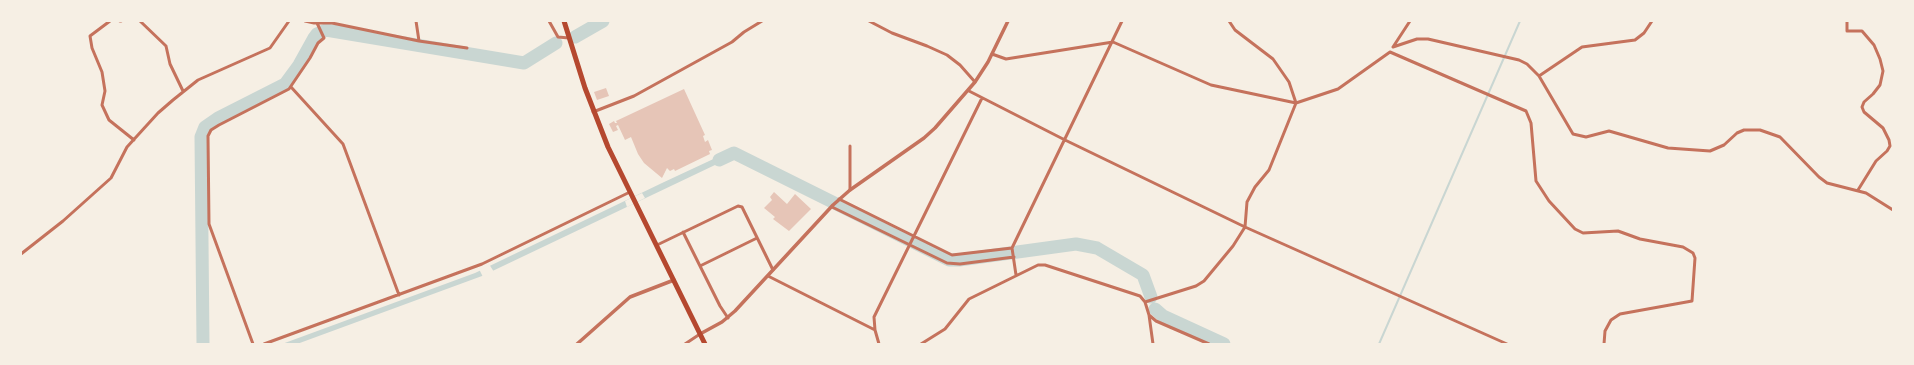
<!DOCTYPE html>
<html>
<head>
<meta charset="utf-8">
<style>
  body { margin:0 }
  #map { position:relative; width:1914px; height:365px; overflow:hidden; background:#f6efe4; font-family:"PT Sans Narrow",sans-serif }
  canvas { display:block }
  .frame { position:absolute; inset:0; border:22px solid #f6efe4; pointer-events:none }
</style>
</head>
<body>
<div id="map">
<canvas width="1914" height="365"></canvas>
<div class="frame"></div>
</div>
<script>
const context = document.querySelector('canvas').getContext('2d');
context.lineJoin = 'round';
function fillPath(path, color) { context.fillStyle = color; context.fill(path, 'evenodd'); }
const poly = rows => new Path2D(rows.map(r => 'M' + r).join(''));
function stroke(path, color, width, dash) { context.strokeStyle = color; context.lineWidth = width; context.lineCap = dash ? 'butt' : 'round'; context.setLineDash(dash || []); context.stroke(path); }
fillPath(poly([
  [734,152,736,155,482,276,297,344,282,344,475,273,662,183,722,155]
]), '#c9d6d2');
fillPath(poly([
  [642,193,645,198,627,207,625,201],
  [489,264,494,272,483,277,479,269]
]), '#f6efe4');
stroke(poly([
  [1379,344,1520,21]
]), '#c9d6d2', 2);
stroke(poly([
  [575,37,603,21],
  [719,160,734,153,949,260,959,260,1076,244,1097,248,1143,275,1151,297],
  [1155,309,1163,316,1224,344],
  [203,344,201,137,205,127,218,118,285,84,299,65,314,38,317,34,326,30,524,63,556,43]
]), '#c9d6d2', 13);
fillPath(poly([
  [606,88,609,96,597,100,594,92],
  [684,89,705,135,703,136,705,142,708,140,712,150,709,151,710,154,675,171,674,169,670,171,667,168,662,178,644,163,638,154,631,137,625,140,618,125,616,126,618,130,613,132,609,124,614,121,615,123,617,123,616,121],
  [774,192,787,204,795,194,811,209,789,231,773,219,775,217,764,208,772,200,770,197]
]), '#e6c5b7');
stroke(poly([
  [110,21,90,36,92,48,102,72,105,91,102,105,109,120,134,140],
  [120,21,121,21],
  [140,21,166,46,170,64,183,91],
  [305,21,314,23,332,23,419,41,467,48],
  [416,21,419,41],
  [549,21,558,37,569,38],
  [869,21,892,33,927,46,947,55,960,65,975,82],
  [1847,21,1847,31,1862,31,1874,45,1880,59,1883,71,1880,85,1873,94,1864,102,1862,107,1864,112,1883,128,1889,140,1890,146,1887,151,1876,161,1858,190],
  [1393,47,1417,39,1428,39,1519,60,1527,64,1539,76,1573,134,1586,137,1609,131,1668,148,1710,151,1724,145,1737,133,1744,130,1760,130,1780,137,1819,177,1827,183,1866,193,1893,210],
  [1393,47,1410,21],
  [1390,52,1526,111,1531,123,1536,181,1549,201,1575,229,1583,233,1618,231,1640,239,1683,247,1693,253,1695,258,1692,301,1620,314,1611,320,1605,331,1604,344],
  [992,54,1006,59,1113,42,1211,85,1296,103,1338,89,1390,52],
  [1539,76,1582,47,1635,40,1644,33,1652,21],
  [291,87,343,144,399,295],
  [969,91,1065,140,1245,227,1507,344],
  [593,112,634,96,732,42,744,32,762,21],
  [850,146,850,190],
  [839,199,952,255,1012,248,1122,21],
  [832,207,947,263,960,264,1014,257],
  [683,232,720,306,728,318],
  [657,245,738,206,742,207,773,270],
  [1012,248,1016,275],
  [21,254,63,221,111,178,127,147,158,113,173,100,198,80,270,48,289,21],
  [700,266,757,238],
  [768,276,875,330,879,344],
  [1145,302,1196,286,1204,281,1233,246,1245,227,1247,202,1255,187,1269,170,1296,103,1289,82,1273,59,1235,30,1229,21],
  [1149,315,1156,321,1209,344],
  [875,330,874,317,982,98],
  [253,344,209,224,208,136,211,130,219,125,289,89,310,58,318,43,324,38,317,23],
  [264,344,482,264,630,192],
  [685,344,700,334],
  [921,344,945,329,969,299,1038,265,1045,265,1140,296,1145,302,1149,315,1153,344]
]), '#c5725c', 3);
stroke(poly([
  [700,334,722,322,735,311,833,205,850,190,924,138,935,128,975,82,988,62,1008,21],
  [577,344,630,297,674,280]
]), '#c5725c', 3.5);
stroke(poly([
  [564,21,585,88,608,147,705,344]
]), '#b5482f', 5);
</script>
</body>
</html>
